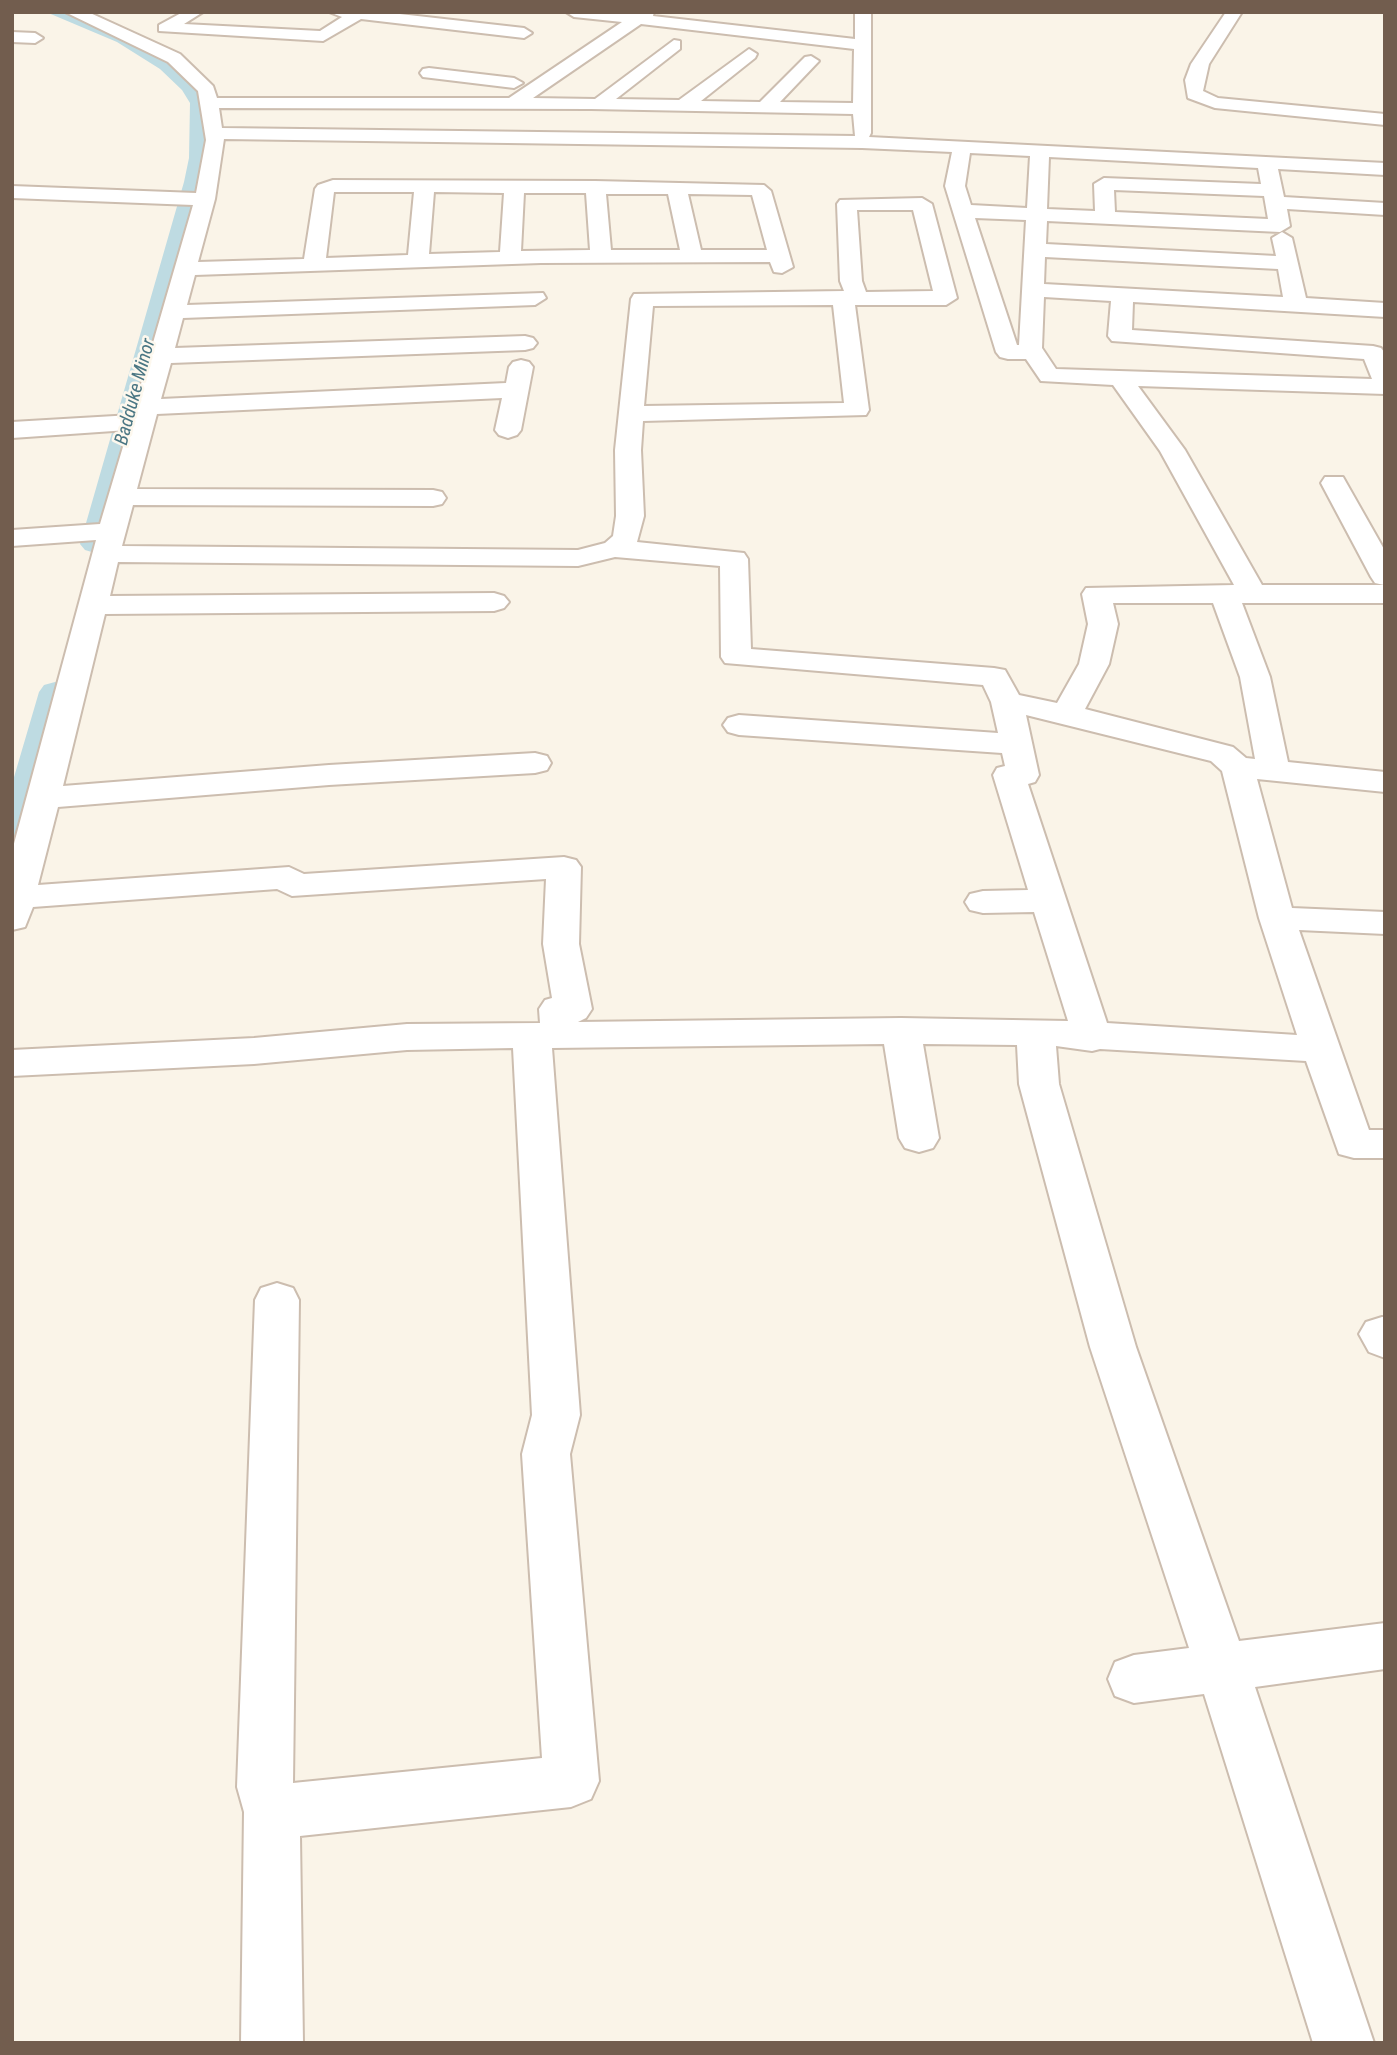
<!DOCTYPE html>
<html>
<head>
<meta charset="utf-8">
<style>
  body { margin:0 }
  #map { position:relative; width:1397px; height:2055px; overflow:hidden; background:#faf4e8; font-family:"Roboto Condensed",sans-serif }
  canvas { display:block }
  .frame { position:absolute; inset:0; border:14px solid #725d4e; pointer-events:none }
</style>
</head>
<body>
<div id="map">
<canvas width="1397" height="2055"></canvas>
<div class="frame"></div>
</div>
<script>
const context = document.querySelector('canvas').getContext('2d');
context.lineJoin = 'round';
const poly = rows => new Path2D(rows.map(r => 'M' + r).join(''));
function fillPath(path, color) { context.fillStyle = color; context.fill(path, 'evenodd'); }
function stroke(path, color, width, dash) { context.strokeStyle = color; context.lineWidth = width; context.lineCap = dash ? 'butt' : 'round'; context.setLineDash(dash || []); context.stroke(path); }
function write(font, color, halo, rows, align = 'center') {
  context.font = font + ' "Roboto Condensed",sans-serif'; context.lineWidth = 5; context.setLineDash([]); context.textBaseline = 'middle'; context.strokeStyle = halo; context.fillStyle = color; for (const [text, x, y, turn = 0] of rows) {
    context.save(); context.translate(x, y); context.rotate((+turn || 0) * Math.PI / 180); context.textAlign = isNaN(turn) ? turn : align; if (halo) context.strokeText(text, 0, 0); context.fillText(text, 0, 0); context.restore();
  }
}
fillPath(poly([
  [46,12,70,12,129,34,172,61,196,83,208,103,209,158,204,182,110,544,105,550,95,553,85,550,80,544,184,182,189,158,190,103,182,90,160,69,117,42,46,12],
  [55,682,66,685,71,692,30,848,25,856,12,859,12,784,39,692,44,685,55,682]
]), '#bedbe2');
const minor = poly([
  [65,12,88,12,180,54,213,86,217,98,509,98,622,22,574,17,566,12,654,12,653,16,855,39,855,12,871,12,871,133,869,137,1385,163,1385,175,1278,169,1284,197,1385,203,1385,215,1287,209,1290,226,1280,232,1047,221,1046,244,1276,256,1272,238,1282,232,1292,238,1306,298,1385,303,1385,317,1133,302,1132,330,1373,346,1381,348,1385,353,1385,394,1138,386,1185,450,1262,585,1384,585,1375,583,1371,577,1321,483,1325,477,1343,477,1385,551,1385,603,1242,603,1270,677,1288,762,1385,772,1385,792,1257,779,1292,908,1385,912,1385,934,1299,930,1369,1130,1385,1130,1385,1158,1354,1158,1339,1154,1306,1061,1100,1049,1092,1051,1056,1046,1059,1084,1136,1347,1239,1641,1385,1623,1385,1669,1255,1687,1374,2043,1313,2043,1204,1694,1134,1703,1115,1696,1108,1679,1115,1662,1134,1655,1189,1648,1090,1347,1019,1084,1017,1045,923,1044,939,1138,933,1148,919,1152,905,1148,899,1138,884,1044,552,1048,580,1415,570,1454,599,1781,591,1799,571,1807,300,1836,303,2043,241,2043,244,1812,237,1787,255,1300,261,1288,277,1283,293,1288,299,1300,293,1783,542,1758,522,1454,532,1415,513,1048,407,1050,254,1064,12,1076,12,1050,254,1038,407,1024,540,1023,539,1009,545,1000,552,998,543,944,546,879,292,896,277,889,33,907,25,927,12,930,12,851,96,540,12,546,12,530,100,524,128,430,12,438,12,422,132,415,193,205,12,198,12,186,196,193,206,140,198,91,168,62,65,12],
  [641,24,854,49,853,103,780,102,819,61,811,56,805,57,760,102,701,101,755,58,757,54,749,49,679,100,616,99,680,49,680,41,674,40,595,99,533,98,641,24],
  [219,108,591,109,853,114,855,136,222,128,219,108],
  [224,139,862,148,952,152,945,186,996,352,1000,357,1008,359,1026,359,1041,381,1113,385,1160,451,1234,585,1086,588,1082,594,1088,624,1079,664,1057,703,1019,695,1005,670,994,668,751,649,748,559,744,553,637,542,644,516,641,450,643,421,866,415,869,410,855,305,946,305,957,298,932,204,922,198,840,200,837,204,840,281,844,291,634,294,631,299,615,450,616,516,613,536,605,543,578,550,122,546,133,505,433,506,442,504,446,498,442,492,433,490,137,489,157,414,502,398,495,430,499,435,508,438,517,435,521,430,533,367,529,362,521,360,513,362,509,367,506,383,161,399,171,363,525,350,533,348,537,343,533,338,525,336,175,348,183,318,535,305,546,298,543,293,187,305,195,275,541,263,770,262,774,272,782,273,793,267,771,191,764,185,595,181,333,180,318,185,315,189,304,259,198,262,215,199,224,139],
  [970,153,1030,156,1027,208,971,205,965,186,970,153],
  [1049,157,1258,168,1261,184,1104,178,1094,184,1095,211,1047,209,1049,157],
  [1114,190,1264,196,1268,219,1115,212,1114,190],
  [334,192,414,192,408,255,326,258,334,192],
  [434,192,504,193,500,252,429,254,434,192],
  [524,193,586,193,590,250,521,251,524,193],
  [606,194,668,194,680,250,611,250,606,194],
  [688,194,752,195,767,250,701,250,688,194],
  [857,210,913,210,933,291,866,292,862,281,857,210],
  [975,218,1026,220,1019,345,1017,345,975,218],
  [1045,257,1278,269,1283,297,1044,284,1045,257],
  [1044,297,1111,301,1108,336,1112,341,1364,359,1372,379,1056,369,1042,348,1044,297],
  [833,305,844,403,644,406,653,306,833,305],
  [615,557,720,566,721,657,725,663,983,685,991,702,998,733,739,715,728,718,723,725,728,732,739,735,1002,753,1005,766,997,768,993,775,1028,890,983,891,970,894,965,902,970,910,983,913,1034,912,1068,1021,901,1018,578,1022,586,1018,592,1009,579,944,581,867,576,860,564,857,304,874,289,867,38,885,58,807,329,785,535,773,547,770,551,763,547,756,535,753,329,765,63,786,105,614,494,611,504,608,509,602,504,596,494,593,110,596,118,562,578,566,615,557],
  [1113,603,1213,603,1240,677,1255,759,1246,758,1233,747,1085,709,1109,664,1118,624,1113,603],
  [1026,715,1211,761,1222,771,1259,918,1297,1035,1107,1023,1028,784,1035,782,1039,775,1026,715],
  [183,12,203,12,184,24,320,31,342,17,329,12,382,12,524,28,532,33,524,38,361,19,323,41,159,31,159,25,183,12],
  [1226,12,1242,12,1209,64,1203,91,1218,98,1385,114,1385,125,1215,108,1188,98,1185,80,1191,64,1226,12],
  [12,32,35,33,43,38,35,43,12,42,12,32],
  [429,68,514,78,523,83,514,88,423,77,420,73,423,69,429,68],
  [1382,1317,1385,1317,1385,1358,1369,1352,1359,1334,1366,1322,1382,1317]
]);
stroke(minor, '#ccbdaf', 4);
fillPath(minor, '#fff');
write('italic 19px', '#4a7683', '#fdf8ee', [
  ["Badduke Minor",136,392,-75]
]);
</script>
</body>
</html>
